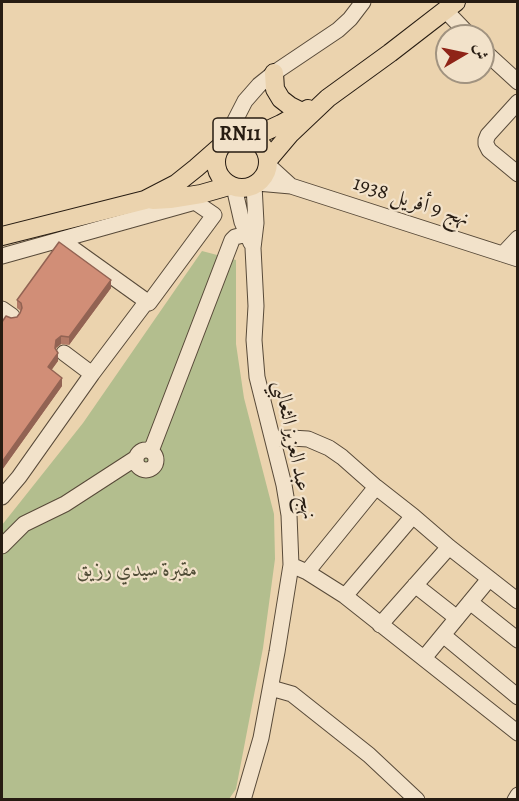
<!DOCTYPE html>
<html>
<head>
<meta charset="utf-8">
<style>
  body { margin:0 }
  #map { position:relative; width:519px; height:801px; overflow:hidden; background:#ebd3ae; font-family:Alegreya,Amiri,serif }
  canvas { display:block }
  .frame { position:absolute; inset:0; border:3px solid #271c12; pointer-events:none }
  .north { position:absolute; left:435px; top:24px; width:60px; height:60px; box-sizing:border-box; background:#f2e2ca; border:2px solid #a19380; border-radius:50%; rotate:81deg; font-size:16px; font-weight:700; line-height:24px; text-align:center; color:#271c12 }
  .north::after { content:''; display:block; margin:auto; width:21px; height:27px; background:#8f2418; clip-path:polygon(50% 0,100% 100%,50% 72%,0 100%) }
</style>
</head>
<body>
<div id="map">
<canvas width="519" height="801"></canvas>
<div class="frame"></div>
<div class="north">ش</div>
</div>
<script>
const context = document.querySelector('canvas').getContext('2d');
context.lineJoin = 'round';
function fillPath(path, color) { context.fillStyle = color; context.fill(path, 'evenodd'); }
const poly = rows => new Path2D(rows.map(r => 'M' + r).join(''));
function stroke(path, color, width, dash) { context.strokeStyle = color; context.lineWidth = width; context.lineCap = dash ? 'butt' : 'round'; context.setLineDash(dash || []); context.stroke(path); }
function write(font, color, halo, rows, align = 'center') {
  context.font = font + ' Alegreya,Amiri,serif'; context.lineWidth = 4.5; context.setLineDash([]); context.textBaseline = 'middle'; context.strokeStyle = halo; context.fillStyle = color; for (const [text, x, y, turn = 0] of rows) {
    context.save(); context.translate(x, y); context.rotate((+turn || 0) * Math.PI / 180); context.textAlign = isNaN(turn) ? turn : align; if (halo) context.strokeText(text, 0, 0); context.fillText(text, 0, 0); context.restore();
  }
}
fillPath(poly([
  [202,251,236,260,236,344,244,398,274,514,275,559,263,648,236,789,229,799,2,799,2,525,83,423]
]), '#b3be8e');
const minor = poly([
  [445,10,470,36],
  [483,50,518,82],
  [518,102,488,135,486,140,486,144,489,150,518,174],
  [224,142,245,101,259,85,274,73,338,30,350,19,363,2],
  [268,165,291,186],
  [257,183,291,186,518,259],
  [234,187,242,222,251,243],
  [503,254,518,238],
  [2,256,195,202,214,215,149,303,61,240],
  [2,309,12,316],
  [64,353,92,374],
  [273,439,291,438,308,439,329,448,342,457,376,487,413,516,449,547,518,601],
  '136 460a10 10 0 1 1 20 0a10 10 0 1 1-20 0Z',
  [151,451,232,240,235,237,247,234],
  [2,497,19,477,92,374,147,301],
  [2,546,24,524,65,504,136,458],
  [291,565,307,572,345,596,518,733],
  [307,572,376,487],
  [415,585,457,618],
  [345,596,413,516],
  [470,602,518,640],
  [380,625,449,547],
  [443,635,518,697],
  [424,658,489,579],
  [271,688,292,694,369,755,417,800],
  [243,800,261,738,277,652,291,565,289,515,284,485,257,377,254,340,256,306,253,248,256,223,254,185],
  [515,800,518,795]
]);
const major = poly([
  [274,73,275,89,281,99,290,106,302,112],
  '216 162a26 26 0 1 1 52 0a26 26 0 1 1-52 0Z',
  [251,138,281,124,308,109],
  [268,160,290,134,328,98,390,53,456,2],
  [153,200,170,199,201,194,229,186],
  [2,236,145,200,176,184,196,168,221,146]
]);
stroke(minor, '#584a39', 17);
stroke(major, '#271c12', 20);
stroke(minor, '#f2e2ca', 15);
stroke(major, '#ebd3ae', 18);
fillPath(poly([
  [111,288,69,345,61,344,56,348,58,361,51,370,62,386,2,470,2,322,11,318,17,317,20,313,21,311,17,308,17,300]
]), '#b47a66');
fillPath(poly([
  [111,280,111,288,69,345,69,337],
  [61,336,61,344,56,348,55,356,56,340],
  [58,353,58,361,48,375,48,367],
  [62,378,62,386,2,470,2,462]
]), '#926353');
const building = poly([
  [59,242,111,280,69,337,61,336,56,340,55,348,58,353,48,367,62,378,2,462,2,322,6,316,11,318,17,317,20,313,22,308,21,303,17,300,59,242]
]);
fillPath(building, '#d18e77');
stroke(building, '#926353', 1.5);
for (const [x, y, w] of [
  [240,135,54]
]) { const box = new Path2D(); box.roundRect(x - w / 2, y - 17, w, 34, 4.5); context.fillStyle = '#f2e2ca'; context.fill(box); stroke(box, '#271c12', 1.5); }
write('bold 20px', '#271c12', null, [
  ["RN11",240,135]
]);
write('21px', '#271c12', '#f2e2ca', [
  ["نهج 9 أفريل 1938",411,202,18],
  ["نهج عبد العزيز الثعالبي",294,450,78]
]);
write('italic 21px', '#514d37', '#f2e2ca', [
  ["مقبرة سيدي رزيق",137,571]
]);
</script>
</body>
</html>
